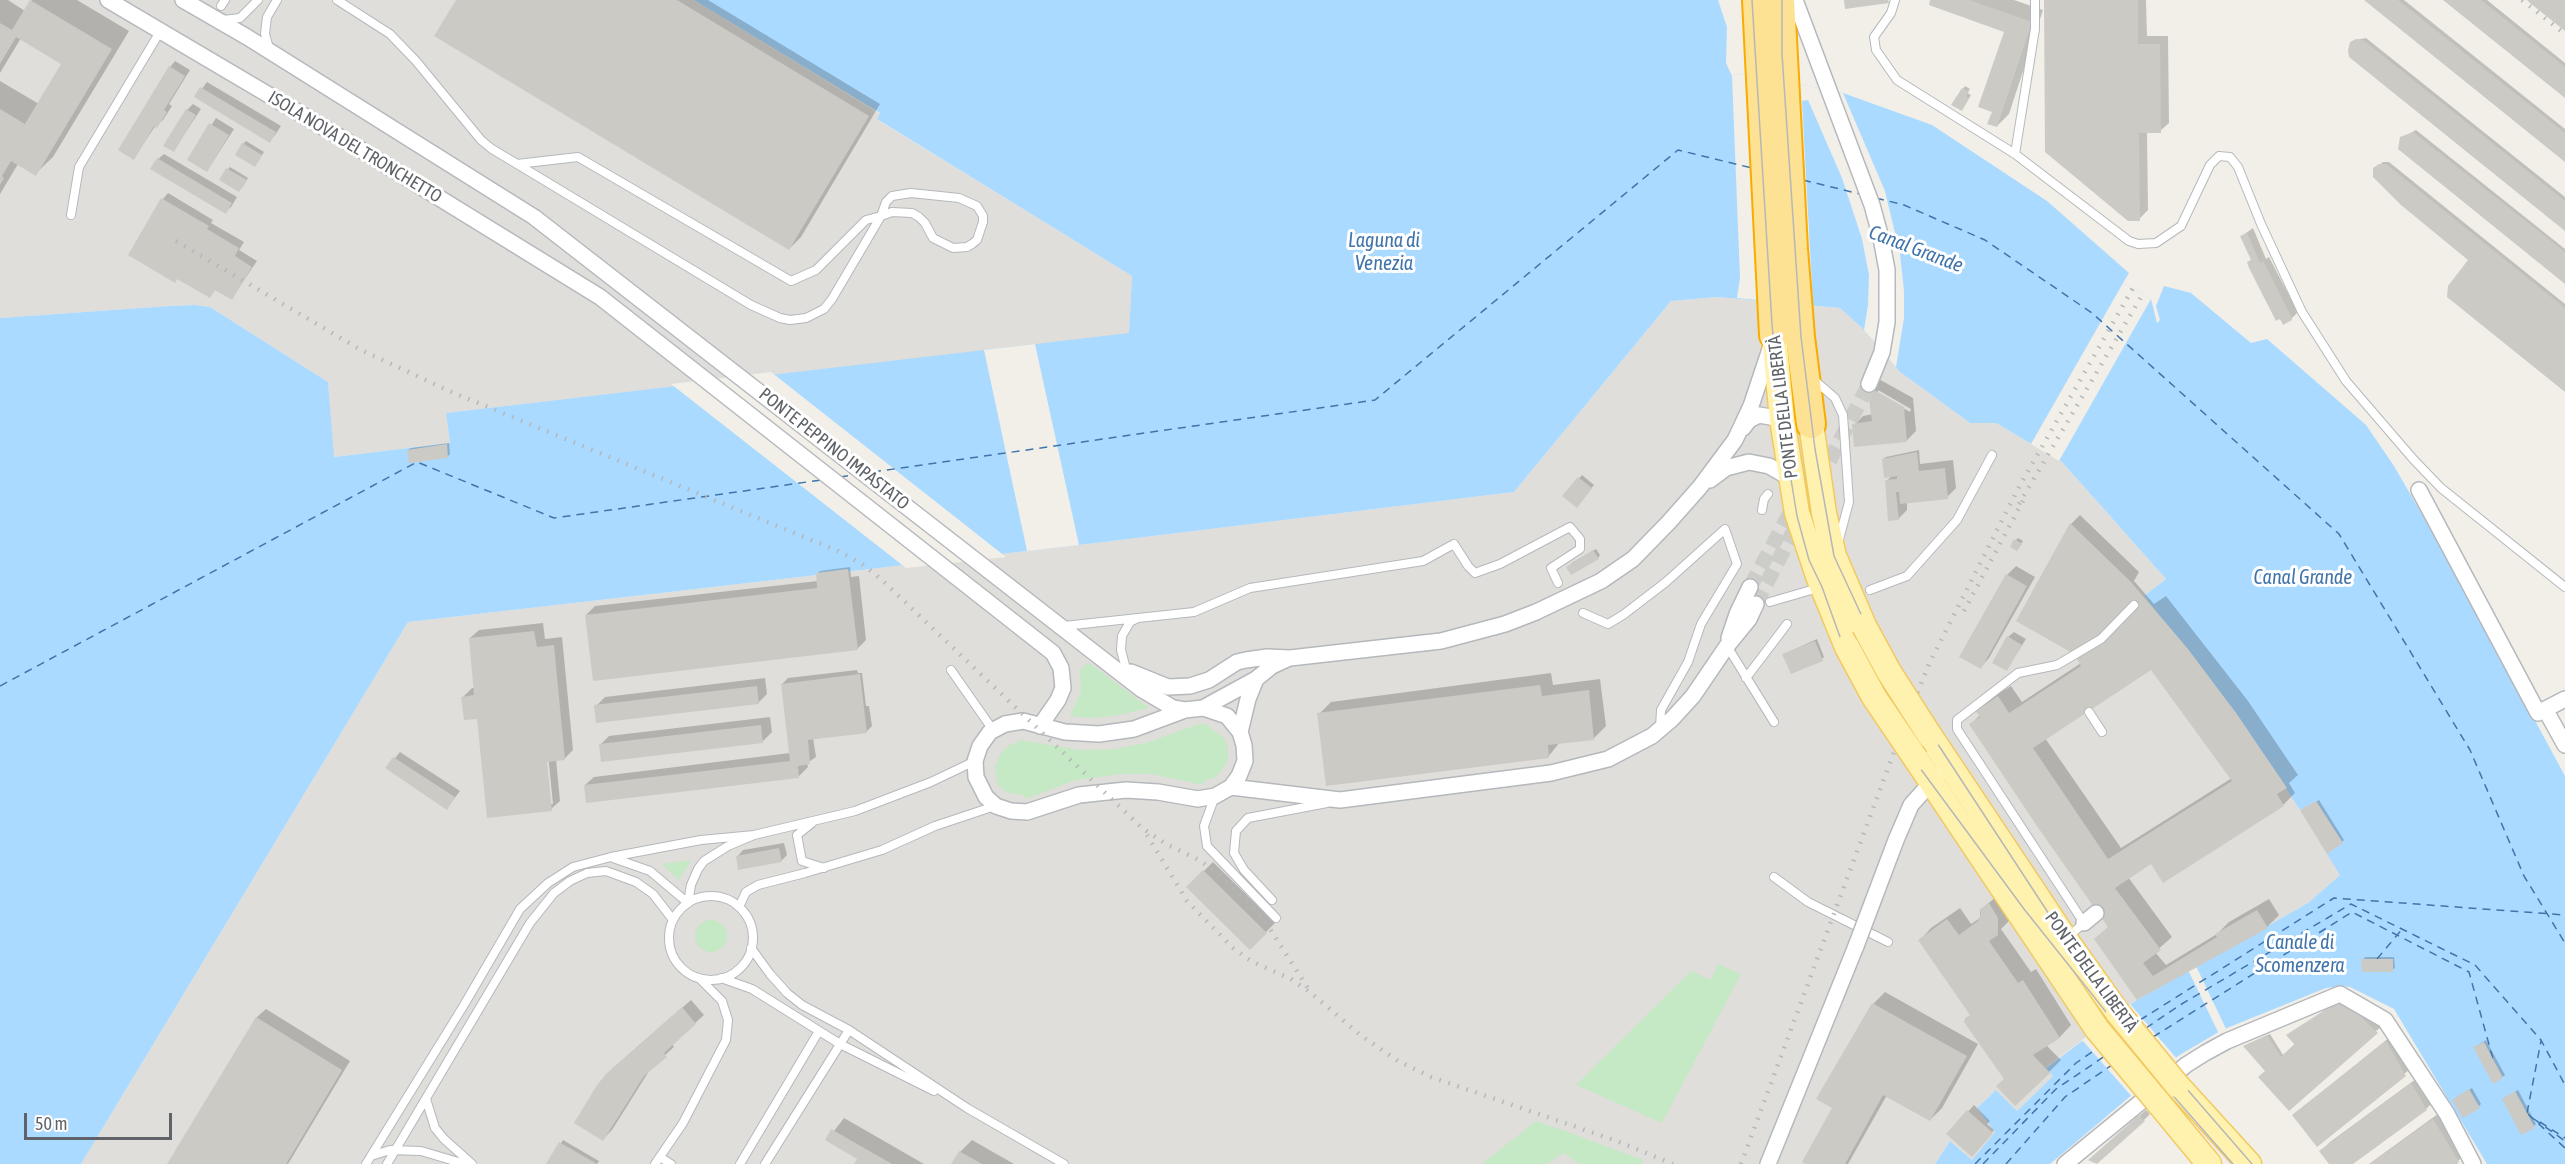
<!DOCTYPE html>
<html>
<head>
<meta charset="utf-8">
<style>
  body { margin:0 }
  #map { position:relative; width:2565px; height:1164px; overflow:hidden; background:#f1efe8; font-family:"Asap Condensed",sans-serif }
  canvas { display:block }
  .scale { position:absolute; left:24px; top:1113px; width:148px; height:27px; box-sizing:border-box; border:3px solid #5f6368; border-top:0; padding-left:8px; font-size:18px; line-height:21px; white-space:nowrap; color:#5f6368; -webkit-text-stroke:4px #fff; paint-order:stroke }
</style>
</head>
<body>
<div id="map">
<canvas width="2565" height="1164"></canvas>
<div class="scale">50 m</div>
</div>
<script>
const context = document.querySelector('canvas').getContext('2d');
context.lineJoin = 'round';
function fillPath(path, color) { context.fillStyle = color; context.fill(path, 'evenodd'); }
const poly = rows => new Path2D(rows.map(r => 'M' + r).join(''));
function stroke(path, color, width, dash) { context.strokeStyle = color; context.lineWidth = width; context.lineCap = dash ? 'butt' : 'round'; context.setLineDash(dash || []); context.stroke(path); }
function write(font, color, halo, rows, align = 'center') {
  context.font = font + ' "Asap Condensed",sans-serif'; context.lineWidth = 6; context.setLineDash([]); context.textBaseline = 'middle'; context.strokeStyle = halo; context.fillStyle = color; for (const [text, x, y, turn = 0] of rows) {
    context.save(); context.translate(x, y); context.rotate((+turn || 0) * Math.PI / 180); context.textAlign = isNaN(turn) ? turn : align; if (halo) context.strokeText(text, 0, 0); context.fillText(text, 0, 0); context.restore();
  }
}
fillPath(poly([
  [0,0,694,0,880,114,878,120,1132,276,1129,334,446,413,450,443,333,457,328,382,210,307,195,305,169,306,0,318],
  [1718,297,1840,308,1864,330,1900,372,1970,423,1996,423,2062,462,2166,579,2144,596,2236,713,2300,810,2316,801,2343,843,2340,875,2308,903,2137,1000,2046,1067,2053,1076,2017,1111,1996,1090,1977,1108,1996,1132,1972,1160,1950,1141,1935,1164,81,1164,408,622,1079,545,1514,492,1671,301]
]), '#e0deda');
fillPath(poly([
  [1088,662,1149,708,1114,716,1089,718,1070,716,1081,692,1080,670],
  [1199,724,1209,724,1209,727,1224,738,1228,748,1228,759,1222,771,1214,778,1204,781,1203,785,1151,774,1123,774,1076,780,1026,799,1024,795,1008,793,997,784,995,766,1001,753,1009,745,1017,743,1020,740,1080,750,1115,749,1146,743],
  [691,860,679,880,662,864],
  '695 936a16 16 0 1 1 32 0a16 16 0 1 1-32 0Z',
  [1718,964,1741,974,1662,1123,1576,1085,1691,971,1711,980],
  [1536,1121,1568,1132,1643,1160,1641,1164,1580,1164,1563,1153,1547,1164,1482,1164]
]), '#c5e8c5');
fillPath(poly([
  [694,0,1718,0,1727,27,1726,63,1732,76,1742,73,1843,93,1932,125,2047,201,2129,273,2123,283,2151,299,2157,323,2160,320,2156,306,2164,286,2191,293,2251,343,2267,339,2366,425,2394,466,2442,549,2565,776,2565,1164,2487,1164,2394,1009,2350,987,2342,986,2326,988,2222,1030,2178,1056,2050,1164,1935,1164,1950,1141,1972,1160,1995,1132,1977,1108,1996,1090,2017,1111,2053,1076,2046,1068,2137,1000,2308,903,2340,875,2327,854,2342,843,2316,801,2300,810,2236,713,2144,596,2166,579,2062,462,1996,423,1970,423,1900,372,1864,330,1840,308,1718,297,1671,301,1514,492,1079,545,408,622,81,1164,0,1164,0,318,169,306,195,305,210,307,328,382,334,457,450,443,446,413,1129,333,1132,276,877,119,880,113]
]), '#aadaff');
fillPath(poly([
  [1742,73,1843,93,1885,191,1900,254,1904,291,1904,318,1896,367,1864,330,1868,305,1869,275,1862,239,1842,178,1808,100,1802,101,1813,305,1737,298,1740,278,1732,76],
  [2123,283,2151,299,2059,461,2031,444],
  [1035,344,1079,545,1027,551,984,350],
  [771,372,1006,557,906,568,671,384],
  [2196,966,2227,1031,2219,1034,2188,970],
  [2130,1004,2178,1060,2133,1098,2082,1040]
]), '#f1efe8');
fillPath(poly([
  [0,0,8,0,25,11,32,0,77,0,129,31,53,157,35,174,18,164,0,194,0,81,39,104,63,63,21,38,0,73],
  [457,0,708,0,880,104,801,237,789,249],
  [1932,0,2014,0,2043,10,2009,114,1997,126,1994,111,2006,31],
  [2045,0,2146,0,2147,36,2168,36,2169,123,2160,131,2147,131,2148,210,2139,219],
  [2367,0,2404,0,2565,129,2565,160],
  [2445,0,2487,0,2565,63,2565,96],
  [2366,38,2565,197,2565,229,2355,40],
  [175,61,190,70,169,104,172,106,163,120,156,125,134,158,170,67],
  [207,82,281,126,275,135,269,141,196,97],
  [1965,86,1970,89,1967,93,1971,95,1964,107,1953,104],
  [193,104,201,109,174,150,187,110],
  [216,118,234,129,207,171,189,159],
  [2416,130,2565,249,2565,282,2402,138],
  [246,141,264,152,257,163,243,144],
  [164,154,237,197,231,207,225,212,158,159],
  [2383,162,2389,162,2565,304,2565,390,2470,260,2376,168],
  [230,167,248,178,242,188,228,169],
  [168,193,213,220,211,223,244,242,239,250,257,261,232,298,215,290,210,296,163,199],
  [2253,228,2266,259,2269,257,2295,307,2297,313,2291,319,2249,262,2252,259,2242,236],
  [1877,378,1913,398,1916,431,1907,440,1854,425,1863,416,1873,414,1868,387],
  [1878,390,1911,409,1910,412,1878,394],
  [449,443,450,454,448,456,408,450,411,448],
  [1919,450,1920,464,1953,460,1956,488,1947,497,1907,502,1907,510,1898,519,1887,481,1892,475,1883,459,1886,457],
  [1582,475,1594,485,1579,504,1564,496],
  [2080,515,2139,572,2134,581,2154,604,2166,596,2248,701,2298,775,2289,783,2295,793,2283,805,2152,862,2128,877,2172,937,2155,952,2166,965,2217,934,2229,922,2269,899,2279,915,2267,927,2138,998,2096,939,2109,926,1971,724,1980,715,1977,711,1989,699,2011,686,2022,702,2081,663,2074,651,2018,621,2071,524],
  [2152,668,2232,778,2121,848,2045,738],
  [2018,538,2023,541,2019,547,2016,540],
  [1596,549,1600,555,1598,558,1570,564],
  [2016,566,2035,577,1989,658,1981,667,2007,575],
  [850,567,851,577,859,576,866,640,857,649,586,615,595,606,818,581,817,574,820,571],
  [543,623,545,639,562,637,573,750,564,759,556,759,560,801,551,809,463,697,472,688,475,688,470,638,479,630],
  [548,754,553,804,550,804,545,755],
  [2014,632,2026,639,2007,669,2008,637],
  [1817,639,1824,657,1822,659,1784,654],
  [857,670,858,673,862,673,866,706,869,706,872,726,866,732,813,738,816,757,807,763,808,767,799,776,585,785,594,777,790,753,782,684,788,678],
  [1551,673,1553,685,1600,679,1606,726,1594,738,1560,742,1548,757,1319,714,1331,702],
  [765,678,767,694,758,703,596,706,605,697],
  [770,717,772,732,763,741,600,745,609,736],
  [400,752,460,791,447,808,387,768],
  [2319,800,2344,840,2342,842,2304,808],
  [784,843,787,855,781,861,738,856,743,850],
  [1213,862,1275,923,1250,948,1188,887],
  [2001,893,2009,906,2009,921,2001,929,2031,972,2036,969,2071,1025,2060,1037,2046,1045,2061,1060,2049,1072,2006,1078,1972,1014,1920,940,1931,928,1960,908,1971,924,1980,918,1980,910],
  [2365,957,2394,957,2395,968,2392,970,2363,960],
  [1885,992,1978,1044,1942,1108,1930,1120,1887,1095,1848,1164,1809,1164,1834,1108,1873,1004],
  [2345,998,2385,1023,2289,1109,2266,1070,2245,1046,2270,1034,2283,1055],
  [691,1000,704,1015,672,1044,674,1047,651,1068,612,1130,603,1139,618,1064],
  [266,1009,350,1061,288,1164,169,1164,257,1017],
  [2395,1033,2414,1066,2317,1145,2303,1107],
  [2486,1040,2505,1075,2502,1077,2478,1045],
  [2420,1076,2435,1100,2426,1109,2350,1164,2331,1164,2321,1151,2330,1142],
  [2472,1088,2481,1104,2479,1106,2456,1098],
  [2518,1090,2536,1124,2534,1126,2506,1097],
  [1974,1105,1990,1121,1987,1124,1994,1130,1972,1155,1948,1134],
  [2146,1110,2150,1114,2144,1120,2095,1163,2090,1160],
  [2442,1111,2467,1152,2455,1164,2369,1164],
  [844,1118,924,1164,856,1164,859,1158,827,1140],
  [563,1140,599,1161,597,1164,548,1164],
  [972,1140,1014,1164,953,1164,960,1152]
]), '#0003');
stroke(poly([
  [1803,180,1860,194],
  [1876,198,1904,205,1985,240,2092,313,2339,534,2470,750,2524,876,2565,943],
  [873,472,1375,400,1678,150,1752,168],
  [840,477,853,475],
  [0,686,417,462,554,518,821,480],
  [2377,959,2403,928],
  [2140,1020,2334,898,2565,915],
  [2146,1028,2180,1005,2351,904,2475,965,2541,1040,2565,1085],
  [2153,1037,2352,912,2469,972,2493,1059],
  [2527,1113,2541,1041],
  [2528,1114,2565,1148],
  [2534,1119,2565,1141],
  [2540,1122,2565,1138],
  [1975,1164,2076,1063,2098,1048],
  [1983,1164,2056,1089,2105,1056],
  [2006,1164,2065,1097,2112,1065]
]), '#4174aa', 1.5, [8, 6]);
fillPath(poly([
  [30,0,112,49,36,176,11,161,2,176,4,178,0,185,0,109,25,124,61,64,16,37,0,64,0,23,12,30],
  [456,0,677,0,869,116,789,250,434,36],
  [1844,0,1888,0,1889,3,1845,9],
  [1930,0,1969,0,2032,22,1997,127,1987,124,1992,112,1978,107,2004,32,1929,5],
  [2044,0,2138,0,2138,44,2160,44,2161,133,2139,133,2140,221,2128,221,2045,152],
  [2364,0,2398,0,2565,133,2565,162],
  [2443,0,2481,0,2565,67,2565,98],
  [2527,0,2565,0,2565,31,2530,3],
  [2356,39,2363,40,2565,201,2565,231,2349,57,2348,50,2350,42],
  [169,66,185,76,164,110,167,112,157,128,154,126,134,160,118,150],
  [200,87,276,132,270,143,194,97],
  [1962,88,1969,92,1966,96,1969,98,1962,111,1951,105],
  [186,109,196,115,174,152,163,146],
  [209,123,229,135,207,172,187,160],
  [2413,132,2565,252,2565,284,2398,149,2400,137],
  [242,143,262,155,255,167,235,155],
  [157,158,232,203,226,214,150,169],
  [2379,164,2386,164,2565,308,2565,392,2447,297,2448,286,2468,260,2401,205,2373,177,2373,168],
  [226,168,247,180,239,192,219,180],
  [161,198,209,226,207,229,239,248,235,256,252,267,232,300,215,290,210,298,177,279,175,283,128,255],
  [2247,233,2260,263,2263,261,2290,314,2292,320,2283,325,2280,319,2276,321,2249,268,2247,262,2251,260,2240,236],
  [1867,386,1904,407,1907,442,1854,447,1852,424,1872,421],
  [447,444,448,458,409,463,407,450],
  [1917,452,1919,471,1945,468,1948,499,1900,504,1899,492,1896,492,1899,520,1888,521,1885,480,1897,479,1897,476,1884,478,1882,459],
  [1578,477,1592,488,1577,508,1562,496],
  [2070,523,2131,582,2188,649,2236,713,2287,788,2277,794,2284,806,2163,883,2151,864,2115,888,2161,950,2143,963,2153,976,2217,937,2215,934,2257,910,2268,928,2137,1000,2094,939,2108,927,2039,829,1969,724,1980,717,1976,711,1998,696,2009,713,2081,666,2074,654,2016,621],
  [2151,670,2232,781,2108,859,2033,748],
  [2014,539,2022,544,2017,551,2010,547],
  [1593,550,1599,559,1571,575,1566,567],
  [848,569,858,650,593,681,585,615,817,588,816,573],
  [2006,574,2027,586,1981,669,1959,657],
  [534,631,537,647,554,645,565,760,547,762,552,811,487,818,477,719,464,720,461,697,474,695,469,638],
  [2007,636,2022,645,2007,671,1992,663],
  [1815,641,1823,661,1791,674,1782,654],
  [860,674,867,733,808,740,810,764,798,766,799,778,586,803,584,785,790,761,781,684],
  [1540,685,1542,696,1589,690,1594,740,1548,745,1549,758,1326,786,1317,713],
  [757,686,759,704,596,723,594,705],
  [761,725,763,743,601,762,599,744],
  [393,757,455,797,447,810,385,768],
  [2316,801,2343,843,2327,854,2300,810],
  [779,848,782,862,738,870,736,856],
  [1203,870,1267,933,1250,950,1186,887],
  [1989,903,1998,918,1998,935,1989,941,2018,983,2023,980,2060,1038,2033,1055,2050,1073,2015,1106,1996,1086,2004,1079,1964,1022,1965,1018,1970,1015,1918,940,1947,919,1959,935,1978,921,1981,913,1979,910],
  [2361,959,2393,959,2393,972,2362,972],
  [2342,999,2378,1033,2289,1111,2258,1077,2265,1071,2243,1046,2267,1035,2281,1057,2295,1045,2286,1035],
  [1872,1003,1967,1056,1930,1121,1883,1095,1845,1164,1806,1164,1802,1162,1832,1108,1816,1099],
  [682,1007,696,1024,664,1053,667,1057,644,1076,603,1141,574,1123,597,1085,607,1073],
  [256,1017,342,1070,286,1164,167,1164],
  [2386,1041,2406,1076,2317,1147,2292,1115],
  [2484,1042,2503,1078,2493,1084,2473,1047],
  [2411,1083,2427,1110,2353,1164,2329,1164,2319,1151],
  [2469,1089,2480,1108,2463,1118,2452,1100],
  [2515,1091,2535,1128,2521,1135,2502,1099],
  [1967,1110,1993,1133,1972,1157,1946,1134],
  [2139,1115,2145,1121,2097,1164,2088,1160],
  [2433,1119,2459,1162,2457,1164,2370,1164],
  [831,1129,892,1164,854,1164,857,1159,825,1140],
  [559,1142,597,1164,546,1164],
  [959,1151,982,1164,951,1164]
]), '#cccac5');
stroke(poly([
  [1750,587,1817,463],
  [1756,604,1869,384]
]), '#ccccc8', 15, [15, 8]);
const lane = poly([
  [337,0,390,34,416,61,481,140,492,149,517,164,751,305,780,318,790,320,806,318,824,309,832,299,881,216,886,202,892,196,911,193,959,198,977,206,983,216,983,222,977,240,972,244,967,247,953,248,933,238,925,223,919,217,912,213,892,212,881,216,866,220,816,270,791,281,578,157,517,164],
  [1895,0,1891,13,1874,37,1876,50,1897,80,2015,154,2129,241,2138,244,2156,243,2181,226,2210,165,2219,156,2230,157,2238,167,2261,224,2302,312,2346,381,2414,460,2441,488,2565,587],
  [221,6,225,0],
  [223,20,240,18,258,0],
  [269,48,265,34,266,25,267,17,277,0],
  [2015,154,2035,29,2035,0],
  [71,215,79,167,161,30],
  [1813,379,1835,398,1843,415,1849,502,1838,543],
  [1762,510,1764,499,1768,494],
  [1870,590,1907,576,1957,520,1992,455],
  [1770,602,1818,588],
  [1583,613,1608,624,1623,615,1666,582,1725,529,1737,564,1701,624,1688,662,1661,710,1660,728],
  [1138,618,1194,612,1250,588,1423,561,1454,544,1468,566,1475,573,1500,564,1570,527,1580,539,1580,549,1551,568,1558,583],
  [1064,626,1138,618,1130,622,1122,636,1121,650,1126,669],
  [1727,646,1774,722],
  [951,670,993,730],
  [1746,678,1787,624],
  [2089,712,2102,732],
  [1215,796,1204,826,1207,846,1276,918],
  [812,823,797,835,802,861,824,868],
  [613,858,650,871,688,903],
  [1774,877,1808,902,1888,942],
  '669 938a42 42 0 1 1 84 0a42 42 0 1 1-84 0Z',
  [1272,900,1244,870,1234,853,1236,831,1248,818,1327,803],
  [688,903,691,885,698,869,704,861,728,846,754,835,855,811,931,782,975,761],
  [739,907,746,892,758,885,805,873,882,850,935,826,995,806],
  [2069,936,2084,923,1957,729,1957,720,2018,673,2057,665,2101,639,2134,605],
  [751,948,770,974,787,993,802,1005,849,1030,967,1108,1064,1164],
  [721,978,752,989,840,1044,934,1091],
  [426,1099,435,1128,444,1139,472,1164],
  [371,1156,390,1150,421,1151,465,1164],
  [660,1157,671,1164],
  [366,1164,464,1005,520,909,548,883,573,867,611,857,701,840,754,835],
  [387,1164,530,923,554,893,570,881,587,873,606,871,636,882,653,894,673,920],
  [655,1164,683,1123,726,1040,728,1020,722,1001,700,979],
  [740,1164,819,1031],
  [765,1164,849,1030]
]);
const street = poly([
  [108,0,355,146,600,297,1053,653,1061,668,1063,688,1058,700,1040,726],
  [183,0,247,37,534,217,1141,689,1173,708,1185,710],
  [1795,0,1872,205,1881,238,1887,270,1887,322,1882,352,1869,384],
  [1743,428,1749,420,1759,415,1782,419],
  [1710,480,1726,468,1749,462,1769,466,1790,478],
  [2419,490,2538,713,2565,699],
  [1729,638,1737,614,1750,587],
  [1131,672,1168,687,1190,686,1209,680,1237,662,1246,660,1267,657,1290,658,1441,641,1505,624,1536,612,1601,581,1633,559,1669,522,1700,487,1735,440,1751,406,1771,346],
  [1203,708,1227,716,1240,732,1244,745,1245,761,1239,776,1231,787,1215,796,1198,799,1158,792,1126,790,1079,795,1027,812,1011,811,996,806,986,797,976,777,975,761,980,746,990,732,1005,724,1023,721,1065,732,1099,734,1134,729,1185,710,1203,708],
  [1203,708,1256,679],
  [2545,709,2565,745],
  [1240,732,1248,699,1256,679,1272,666,1287,659],
  [1231,787,1340,800,1551,773,1608,759,1652,736,1672,719,1693,696,1727,646,1749,619,1756,604],
  [1896,840,1911,805,1937,776],
  [2084,923,2096,913],
  [1768,1164,1856,946],
  [2065,1164,2186,1065,2205,1053,2227,1041,2340,994,2385,1020,2447,1114,2473,1164]
]);
const primary = poly([
  [1774,335,1782,419,1797,513,1818,576,1847,647],
  [1811,424,1824,513,1834,556,1864,626],
  [1930,736,2066,940,2118,1013],
  [1916,759,2097,1029],
  [2177,1085,2249,1164],
  [2157,1101,2209,1164]
]);
const highway = poly([
  [1757,0,1774,335],
  [1780,0,1793,249,1800,337,1811,424]
]);
stroke(lane, '#b5b8bc', 10);
stroke(street, '#b5b8bc', 18);
stroke(primary, '#f2c960', 27);
stroke(highway, '#f9ab00', 32);
stroke(lane, '#fff', 8);
stroke(street, '#fff', 15);
stroke(primary, '#fff2af', 24);
stroke(highway, '#fde293', 28);
stroke(poly([
  [1752,0,1772,324,1781,418,1797,516,1809,560,1822,587,1844,648,1868,692,1903,745,2024,909,2169,1091,2233,1164],
  [1782,0,1782,54,1801,337,1815,449,1834,556,1866,625,1890,671,2066,940,2120,1012,2252,1164]
]), '#b6b7b8', 1.5);
stroke(poly([
  [2522,0,2565,34],
  [176,241,361,350,454,393,838,551,862,564,882,580,1142,828,1166,844,1201,861,1222,877,1263,918,1311,993],
  [2019,504,2144,292],
  [1964,611,2025,497],
  [1147,835,1187,901,1233,948,1251,961,1291,979,1311,993,1359,1034,1398,1061,1431,1077,1617,1141,1673,1164],
  [1741,1164,1907,717,1930,662,2020,485,2133,288]
]), '#b6b7b8', 4.5, [1.5, 8]);
const streetBridge = poly([
  [1856,946,1896,840]
]);
const primaryBridge = poly([
  [1864,626,1889,672,1930,736],
  [1847,647,1874,697,1916,759],
  [2118,1013,2177,1085],
  [2097,1029,2157,1101]
]);
stroke(streetBridge, '#b5b8bc', 18, []);
stroke(primaryBridge, '#f2c960', 27, []);
stroke(streetBridge, '#fff', 15);
stroke(primaryBridge, '#fff2af', 24);
write('18px', '#5f6368', '#fff', [
  ["ISOLA NOVA DEL TRONCHETTO",355,147,31],
  ["PONTE DELLA LIBERTÀ",1783,407,-97],
  ["PONTE PEPPINO IMPASTATO",834,449,38],
  ["PONTE DELLA LIBERTÀ",2091,972,54]
]);
write('italic 20px', '#4174aa', '#fff', [
  ["Laguna di",1384,241],
  ["Venezia",1384,264],
  ["Canal Grande",1916,249,21],
  ["Canal Grande",2303,578],
  ["Canale di",2300,943],
  ["Scomenzera",2300,966]
]);
</script>
</body>
</html>
